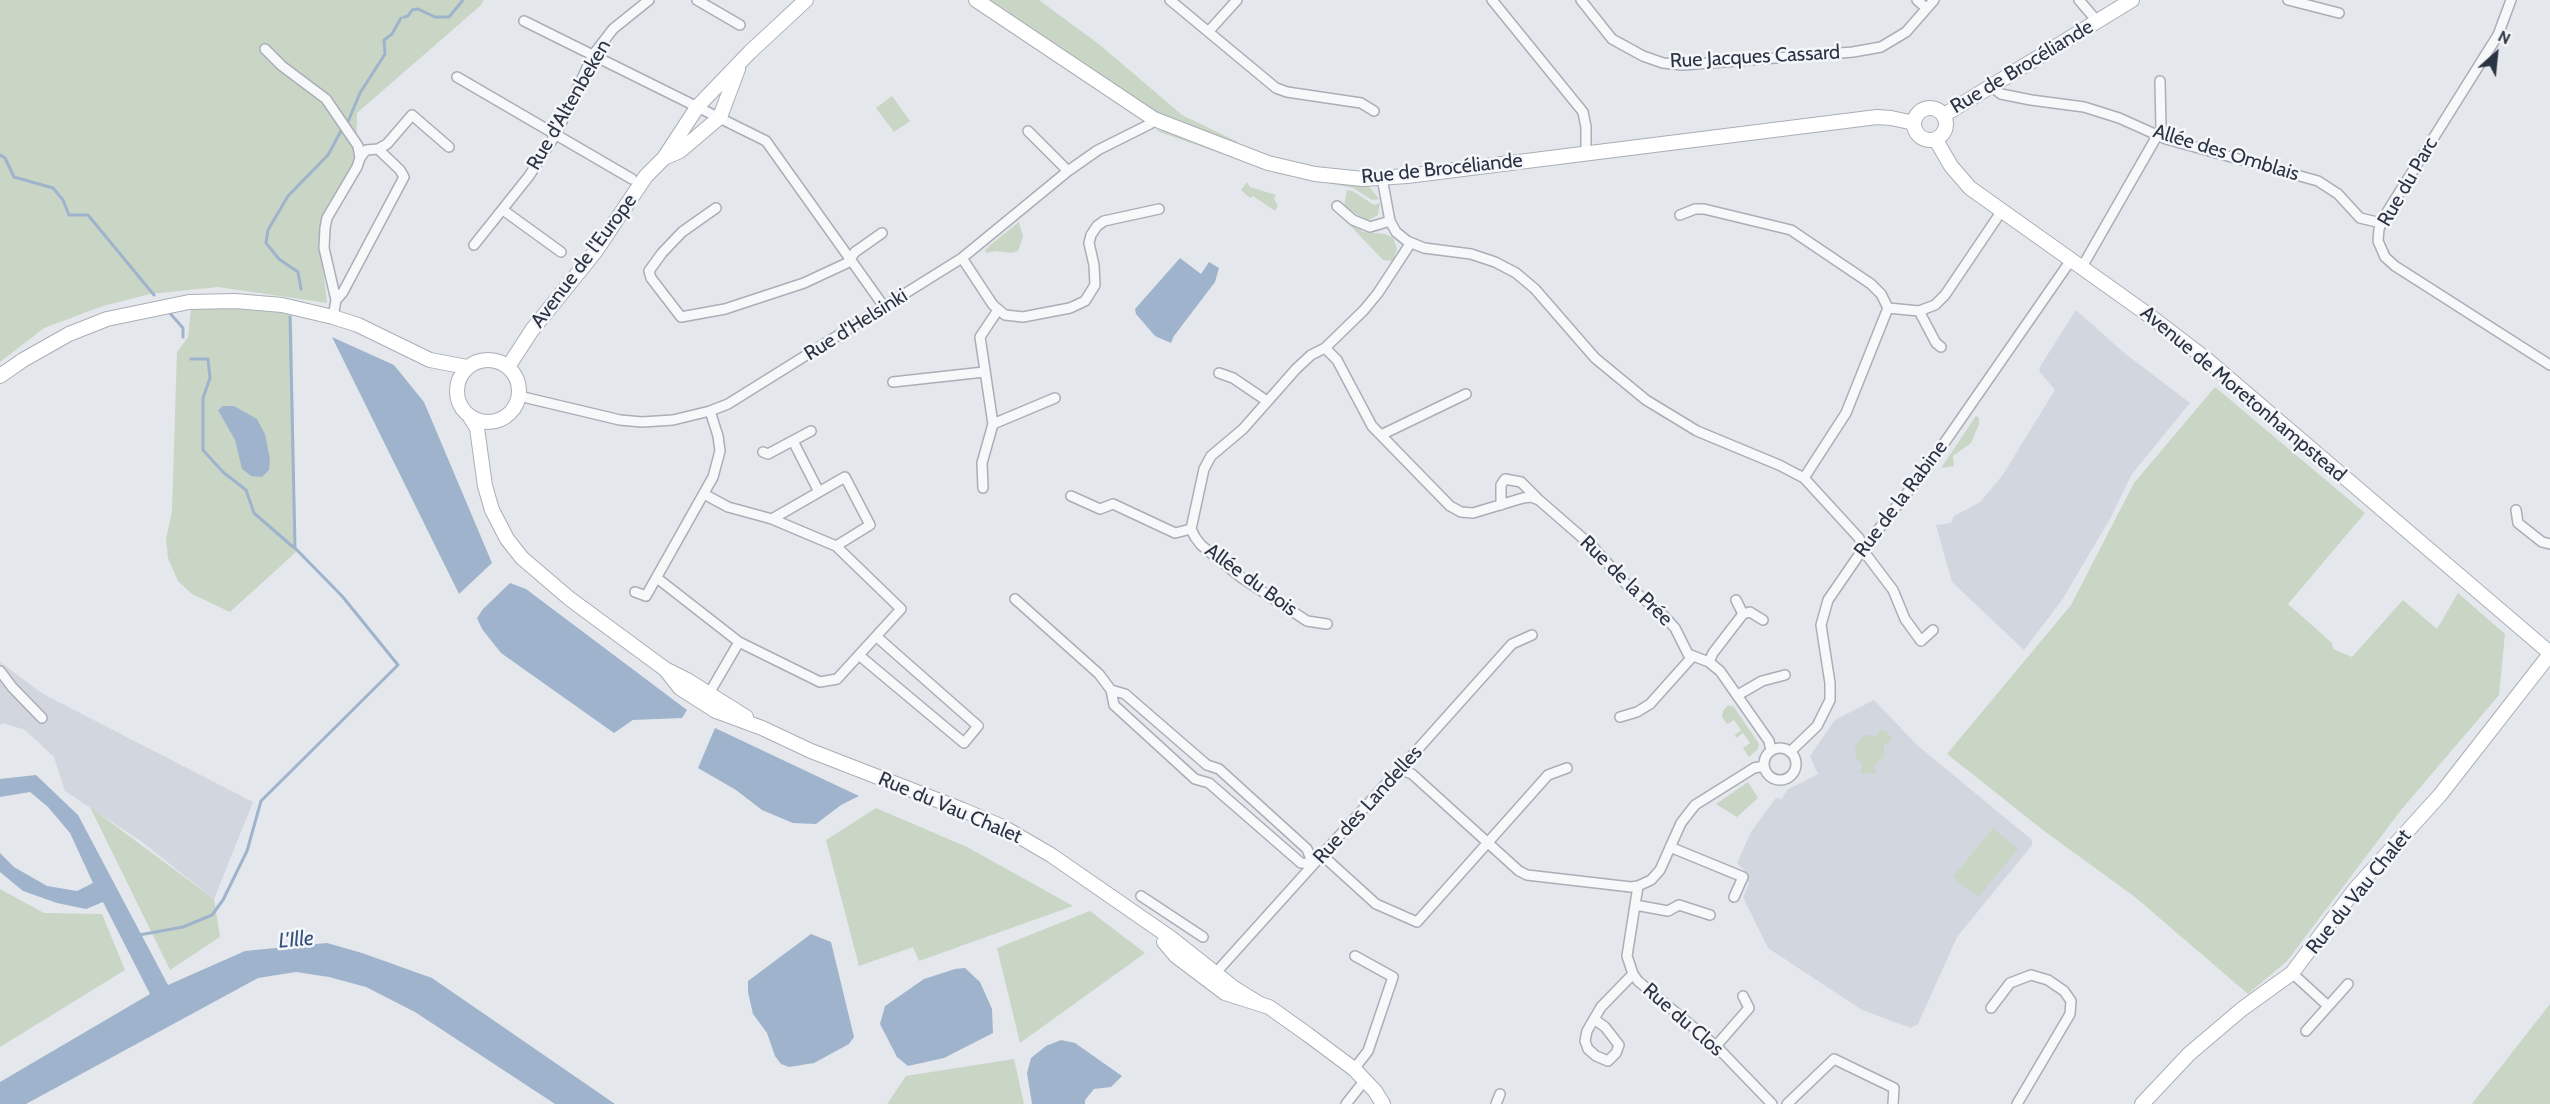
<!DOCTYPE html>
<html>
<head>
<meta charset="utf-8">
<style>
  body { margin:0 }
  #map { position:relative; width:2550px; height:1104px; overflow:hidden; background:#e4e7ec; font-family:Cabin,sans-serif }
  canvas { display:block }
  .north { position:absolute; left:2466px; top:24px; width:60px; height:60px; -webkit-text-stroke:4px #f4f6f9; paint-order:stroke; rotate:27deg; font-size:16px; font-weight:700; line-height:24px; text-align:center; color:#2b3445 }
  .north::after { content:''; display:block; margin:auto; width:21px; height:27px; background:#2b3445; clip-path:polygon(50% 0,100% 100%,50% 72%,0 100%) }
</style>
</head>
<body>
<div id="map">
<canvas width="2550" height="1104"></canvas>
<div class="north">N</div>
</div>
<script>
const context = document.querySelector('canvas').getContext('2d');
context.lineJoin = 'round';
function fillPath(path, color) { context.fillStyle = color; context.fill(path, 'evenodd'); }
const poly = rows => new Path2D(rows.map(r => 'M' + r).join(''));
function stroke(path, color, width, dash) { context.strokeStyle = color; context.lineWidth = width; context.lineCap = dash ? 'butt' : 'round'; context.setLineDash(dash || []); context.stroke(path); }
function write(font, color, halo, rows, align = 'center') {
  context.font = font + ' Cabin,sans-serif'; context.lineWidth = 5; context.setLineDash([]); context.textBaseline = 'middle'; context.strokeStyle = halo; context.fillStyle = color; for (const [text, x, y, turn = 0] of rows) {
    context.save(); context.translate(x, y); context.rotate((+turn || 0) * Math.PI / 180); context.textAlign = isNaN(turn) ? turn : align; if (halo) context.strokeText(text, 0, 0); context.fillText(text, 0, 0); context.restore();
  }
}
fillPath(poly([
  [2076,310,2123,352,2190,403,2132,474,2110,519,2062,600,2024,650,1952,582,1936,525,1951,523,1954,516,1980,502,2002,476,2055,390,2039,371,2041,365],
  [0,662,43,694,253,802,214,899,142,842,65,791,54,757,25,730,3,723,0,725],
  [1874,700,1917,745,2032,840,2032,845,1957,937,1918,1024,1911,1028,1862,1010,1768,948,1743,897,1749,884,1745,871,1737,863,1751,832,1776,798,1782,799,1787,790,1818,774,1810,756,1835,720]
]), '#d2d6de');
fillPath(poly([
  [0,0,484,0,480,6,357,113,356,161,329,203,319,232,327,303,218,287,150,294,103,306,44,328,0,362],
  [989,0,1039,0,1100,45,1182,115,1238,142,1238,146,1157,114,995,6,996,4],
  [892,96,910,121,894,132,876,108],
  [1154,130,1165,131,1368,185,1379,199,1372,200,1353,188,1276,173],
  [1247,182,1250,187,1276,195,1274,199,1278,206,1275,211,1253,196,1250,198,1241,190],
  [1347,190,1353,191,1374,205,1380,203,1378,215,1367,221,1344,206],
  [1343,218,1363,232,1385,234,1393,238,1397,249,1393,261,1383,260],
  [1019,222,1023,237,1018,251,1011,253,995,251,986,253,985,250,989,246],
  [252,308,292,314,296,552,230,612,192,594,178,581,168,558,166,539,172,511,177,352,188,337,191,309],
  [2215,387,2365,513,2288,604,2332,643,2333,649,2352,657,2403,600,2437,629,2458,593,2505,634,2499,695,2401,810,2287,961,2248,994,2135,897,2043,830,1947,754,2071,605,2134,483],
  [1976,416,1979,418,1979,424,1971,443,1953,456,1954,466,1941,468],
  [1728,705,1734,707,1759,744,1758,749,1749,757,1743,748,1750,743,1743,733,1736,738,1735,735,1741,730,1734,720,1727,724,1722,717,1723,711],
  [1880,729,1887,732,1892,739,1884,745,1884,757,1874,765,1876,774,1860,773,1863,764,1856,758,1855,745,1864,735,1877,736],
  [1748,782,1758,798,1737,817,1716,804],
  [90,807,214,899,220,937,170,970],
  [876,808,967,847,1073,906,919,961,913,947,859,966,826,840],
  [1993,828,2018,849,1978,897,1953,877],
  [0,889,44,913,102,914,125,970,0,1047],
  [1090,911,1145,953,1020,1043,997,948],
  [2550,1004,2550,1104,2472,1104,2474,1101],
  [1014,1059,1024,1104,887,1104,906,1076]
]), '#c9d6c5');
fillPath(poly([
  [1180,258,1201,274,1209,262,1219,268,1215,282,1174,336,1171,343,1155,336,1136,314,1135,309],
  [332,337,394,365,424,402,492,563,459,594],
  [223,406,234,406,257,419,265,434,270,459,269,470,262,477,251,476,242,469,235,440,218,410],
  [510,583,526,589,687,710,682,718,633,720,614,733,501,653,482,629,477,618,483,609],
  [715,728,806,771,859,796,841,805,816,824,793,823,762,810,736,790,698,768],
  [36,775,78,815,168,985,245,951,327,943,362,953,432,978,615,1104,555,1104,415,1012,366,987,329,977,296,972,258,978,26,1104,0,1104,0,1082,150,994,103,902,86,909,57,903,23,891,0,872,0,853,14,867,47,886,77,891,93,883,70,833,48,807,30,792,0,797,0,779],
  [811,934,831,942,854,1037,849,1044,814,1063,789,1067,781,1064,775,1056,767,1033,753,1014,748,992,748,981],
  [965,968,980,982,992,1009,993,1033,944,1058,908,1066,897,1057,880,1024,885,1006,924,979,955,969],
  [1061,1040,1075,1043,1122,1076,1111,1087,1094,1089,1085,1100,1085,1104,1032,1104,1027,1073,1031,1058,1046,1046]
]), '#9fb4cc');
stroke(poly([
  [404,17,408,16,412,10,418,9,435,17,449,17,463,0],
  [347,124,360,93,385,54,384,40,392,34,401,18],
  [0,155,5,158,14,177,53,188,63,200,69,215,88,215,154,295],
  [301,289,298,272,279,259,266,243,268,230,288,196,328,155,342,129],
  [168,311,183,328,183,337],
  [191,359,208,359,210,378,203,398,203,450,223,472,246,490,254,513,293,547],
  [139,935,183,927,212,915,223,900,247,851,261,801,398,665,342,596,295,548,290,317]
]), '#9fb4cc', 3);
const street = poly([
  [697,0,740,25],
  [1170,0,1276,88,1287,92,1361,103,1374,111],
  [1492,0,1583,112,1586,127,1586,153],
  [1581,0,1612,39,1643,56,1663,63,1683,65,1853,52,1881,47,1906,32,1934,0],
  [1917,0,1926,8],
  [2079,0,2097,21],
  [2288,0,2339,13],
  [2511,0,2498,35,2384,217,2379,229,2378,241,2385,257,2395,266,2550,365],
  [524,21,766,141,885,308],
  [1209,31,1237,0],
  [265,49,282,66,326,99,358,146,360,158,357,167,327,218,325,228,324,248,336,300,333,317],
  [457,77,632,179],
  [1991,86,2001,94,2031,100,2084,107,2119,118,2166,139,2318,181,2338,194,2360,218,2381,223],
  [1028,131,1068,171],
  [360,158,366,150,378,149,387,144,412,115,449,147],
  [1382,178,1390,221,1396,232,1407,241,1424,248,1471,254,1495,262,1516,273,1535,289,1595,358,1646,400,1697,431,1779,465,1804,478,1859,538,1865,553,1893,590,1905,619,1921,641,1933,630],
  [1337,206,1353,220,1370,227,1390,221],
  [716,208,682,232,662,253,649,271,651,278,681,317,725,309,804,283,847,263,855,252,882,233],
  [503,210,561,252],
  [1680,215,1695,209,1704,209,1791,230,1871,284,1881,294,1888,308],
  [474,245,529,176,556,134,593,55,613,29,649,0],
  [962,258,993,305,1005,315,1023,317,1070,308,1085,301,1095,285,1094,265,1089,243,1091,235,1097,226,1104,221,1159,209],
  [2082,267,2161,129,2160,81],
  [336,300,343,292,404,177,400,170,378,149],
  [1888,308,1919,311,1935,305,1945,295,2001,212],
  [998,310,980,337,993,424,1055,398],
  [1919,311,1936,343,1941,347],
  [1325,348,1337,360,1372,426,1450,506,1461,512,1473,513,1523,498,1531,497,1539,500,1593,547,1627,585,1663,615,1675,628,1688,654,1709,662,1720,671,1769,741,1771,751],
  [1219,373,1233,378,1267,401],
  [893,382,984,372],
  [519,396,620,420,642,422,673,420,710,411,728,404,962,258,1068,171,1098,150,1150,124,1154,119],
  [1381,435,1466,394],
  [793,441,819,492],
  [763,452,768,454,811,431],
  [1804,478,1846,413,1888,308],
  [983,488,982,463,993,424],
  [1071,496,1100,509,1113,504,1175,533,1191,529],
  [1501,505,1501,485,1505,479,1521,482,1537,498],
  [2516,510,2518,523,2542,542,2550,544],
  [772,519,845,477,870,525,836,546],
  [657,578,739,642,820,682,837,679,901,609,836,546,772,519,728,507,704,494],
  [635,592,646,596,713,477,720,451,718,436,710,411],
  [1015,599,1099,674,1111,690,1114,705,1195,779,1209,783,1301,863,1313,864,1307,849,1219,769,1207,765,1125,694,1111,690],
  [1736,600,1743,614,1750,612,1763,620],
  [1327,624,1307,621,1242,578,1201,545,1195,537,1191,529,1204,469,1211,456,1243,429,1296,369,1311,355,1325,348,1364,310,1378,293,1410,244],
  [860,656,964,743,978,726,877,637],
  [1709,662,1713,653,1743,614],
  [0,671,12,687,42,718],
  [1738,695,1762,681,1785,675],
  [707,697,739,642],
  [1620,717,1637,712,1650,704,1692,657],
  '1764 764a16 16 0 1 1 32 0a16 16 0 1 1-32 0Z',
  [1790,752,1817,726,1830,700,1830,683,1821,625,1828,600,1863,549,1929,465,2071,260],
  [1404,771,1412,774,1519,871,1527,875,1631,887,1638,886,1651,880,1660,870,1681,823,1695,805,1754,768,1764,766],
  [1670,847,1743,877,1734,897],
  [1322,855,1376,904,1417,922,1548,775,1567,768],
  [1638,886,1627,956,1633,974,1638,981,1716,1046,1772,1104],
  [1141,896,1203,937],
  [1635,905,1668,911,1679,905,1710,915],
  [2292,973,2327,1005],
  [1212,977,1394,775,1404,771,1409,759,1512,644,1532,635],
  [1991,1008,2010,983,2031,975,2048,980,2064,991,2071,1001,2070,1014,2017,1104],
  [1594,1019,1605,1027,1619,1045,1616,1053,1608,1061,1596,1056,1588,1049,1585,1041,1587,1031,1601,1007,1633,974],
  [2306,1031,2348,984],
  [1716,1046,1749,1008,1743,996],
  [1354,1069,1368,1051,1393,977,1355,956],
  [1346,1104,1365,1080],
  [1496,1104,1500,1094],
  [1787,1104,1834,1059,1894,1088,1893,1104]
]);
const secondary = poly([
  [976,0,1154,119,1268,163,1315,174,1363,179,1407,176,1877,117,1891,118,1914,123],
  '1914 124a16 16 0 1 1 32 0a16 16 0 1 1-32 0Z',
  [1944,115,2132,0],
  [1936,140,1951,166,1970,188,2150,316,2205,358,2550,653],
  [664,158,680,151,720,117,738,69],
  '457 391a31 31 0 1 1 62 0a31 31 0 1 1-62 0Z',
  [508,367,532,330,595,252,646,176,664,158,698,106,750,52,806,0],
  [0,376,23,360,69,334,107,319,189,302,235,301,282,305,333,317,358,325,430,360,467,367],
  [470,417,477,428,485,486,492,510,507,539,522,558,570,599,665,669,687,680,746,717],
  [665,669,680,688,716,711,762,728,811,751,963,810,1003,827,1051,855,1171,938,1234,988,1260,1004],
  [1164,942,1176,956,1225,993,1269,1007,1307,1034,1354,1069,1375,1091,1383,1104],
  [2142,1104,2189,1054,2242,1009,2292,973,2356,888,2440,795,2550,654]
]);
stroke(street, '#a9aeb7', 12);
stroke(secondary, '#a9aeb7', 16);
stroke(street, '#f7f8fa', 9);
stroke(secondary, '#fff', 14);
write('20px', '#2b3445', '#f4f6f9', [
  ["Rue Jacques Cassard",1755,57,-3],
  ["Rue de Brocéliande",2022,67,-31],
  ["Rue d'Altenbeken",569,105,-60],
  ["Allée des Omblais",2226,153,17],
  ["Rue de Brocéliande",1442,169,-6],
  ["Rue du Parc",2408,182,-60],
  ["Avenue de l'Europe",584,261,-53],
  ["Rue d'Helsinki",856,325,-32],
  ["Avenue de Moretonhampstead",2243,394,40],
  ["Rue de la Rabine",1901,499,-53],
  ["Allée du Bois",1251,580,36],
  ["Rue de la Prée",1626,581,44],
  ["Rue des Landelles",1368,805,-48],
  ["Rue du Vau Chalet",950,808,23],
  ["Rue du Vau Chalet",2359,892,-51],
  ["Rue du Clos",1683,1020,41]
]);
write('italic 21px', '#34527a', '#f4f6f9', [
  ["L'Ille",296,940,-5]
]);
</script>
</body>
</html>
